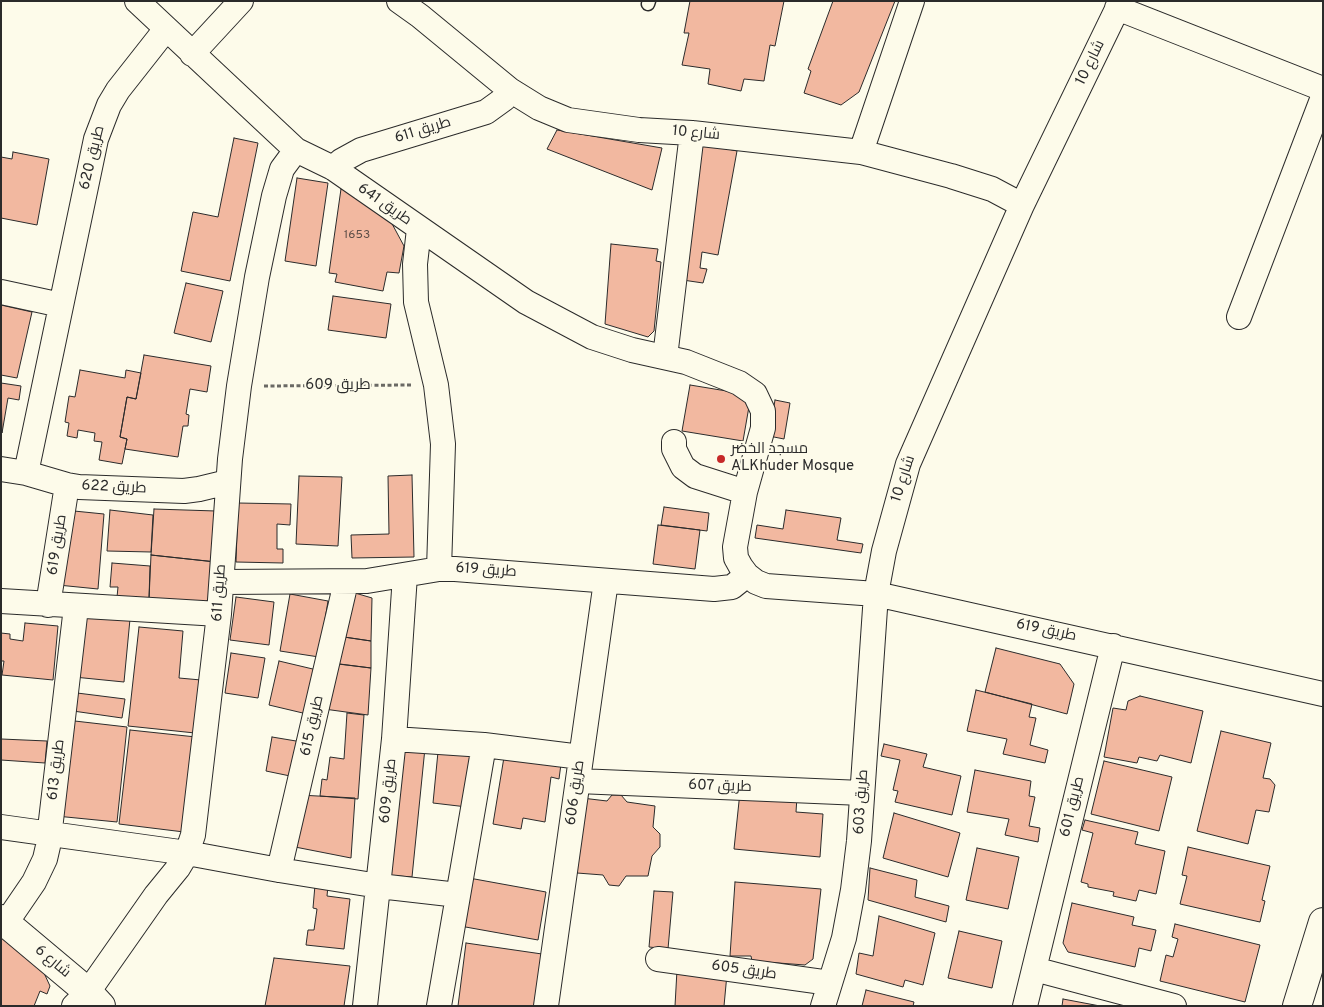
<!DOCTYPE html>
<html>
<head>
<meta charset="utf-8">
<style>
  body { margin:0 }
  #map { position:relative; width:1324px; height:1007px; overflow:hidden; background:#fdfbea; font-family:Overpass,sans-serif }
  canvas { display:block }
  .frame { position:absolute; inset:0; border:2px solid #2b2b2b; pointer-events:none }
</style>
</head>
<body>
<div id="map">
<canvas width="1324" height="1007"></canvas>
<div class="frame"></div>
</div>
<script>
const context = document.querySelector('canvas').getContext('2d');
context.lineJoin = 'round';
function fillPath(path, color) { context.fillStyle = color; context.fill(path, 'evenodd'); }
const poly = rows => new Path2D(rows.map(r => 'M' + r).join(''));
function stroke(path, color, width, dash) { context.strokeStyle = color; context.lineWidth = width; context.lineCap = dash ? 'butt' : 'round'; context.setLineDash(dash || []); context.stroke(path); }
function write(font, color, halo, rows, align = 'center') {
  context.font = font + ' Overpass,Cairo,sans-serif'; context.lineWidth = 4; context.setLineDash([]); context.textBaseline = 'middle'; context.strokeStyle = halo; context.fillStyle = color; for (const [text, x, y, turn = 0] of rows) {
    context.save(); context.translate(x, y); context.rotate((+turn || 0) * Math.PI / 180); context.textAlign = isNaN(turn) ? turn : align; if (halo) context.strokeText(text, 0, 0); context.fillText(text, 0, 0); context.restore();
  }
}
const building = poly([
  [690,1,784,1,775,46,770,45,764,81,744,79,741,91,708,84,710,69,682,65,689,33,684,33,690,1],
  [833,1,895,1,859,92,841,105,804,93,811,71,808,69,833,1],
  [557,130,662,148,652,190,547,149,557,130],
  [234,138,258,143,230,281,181,271,193,212,218,217,234,138],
  [705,144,737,151,718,255,702,252,700,268,707,269,703,283,676,279,691,156,705,144],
  [13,152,49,159,37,225,1,218,1,157,12,159,13,152],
  [297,178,328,183,316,266,285,261,297,178],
  [341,189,357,193,390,220,404,246,399,273,387,272,383,291,335,282,337,274,329,273,341,189],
  [611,244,658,249,656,261,661,262,654,331,648,337,605,324,611,244],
  [186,283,223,291,211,342,174,333,186,283],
  [333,296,391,304,386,338,328,330,333,296],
  [1,305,32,312,17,378,1,375,1,305],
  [144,355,211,366,207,392,190,389,186,414,189,415,188,426,183,426,178,457,125,449,127,439,120,437,127,397,136,399,144,355],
  [80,370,125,378,126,370,141,373,136,399,127,397,120,437,127,439,122,464,99,460,102,442,94,441,95,433,78,430,77,438,67,436,69,423,65,422,69,396,75,397,80,370],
  [1,383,21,386,19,400,8,398,2,433,1,383],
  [690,385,751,395,743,441,682,431,690,385],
  [775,400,790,403,784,439,769,436,775,400],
  [412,475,414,557,352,558,351,535,389,534,388,476,412,475],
  [299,476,342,477,338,546,296,544,299,476],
  [238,503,291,504,290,525,277,524,277,549,283,549,283,563,236,562,238,503],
  [664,507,709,513,707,531,661,525,664,507],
  [154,509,216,511,216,562,151,555,154,509],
  [64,510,104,514,98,589,58,585,64,510],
  [110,510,153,515,151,552,107,551,110,510],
  [786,510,841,518,837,540,863,544,861,553,755,538,757,525,783,529,786,510],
  [658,525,700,530,695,569,653,564,658,525],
  [151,555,216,562,212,599,204,602,149,599,151,555],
  [112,563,150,566,149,599,117,597,118,587,110,587,112,563],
  [355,593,372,598,371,641,344,637,355,593],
  [290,594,328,601,319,657,280,651,290,594],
  [236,597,274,602,269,645,230,640,236,597],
  [80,615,130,619,124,682,74,677,80,615],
  [25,623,58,626,53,680,2,675,4,661,1,661,1,633,10,634,10,639,23,641,25,623],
  [139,627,183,631,179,678,201,680,195,733,128,726,139,627],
  [344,637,371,641,371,668,338,664,344,637],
  [996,648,1060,664,1074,684,1067,714,985,692,996,648],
  [231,653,265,658,258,698,225,693,231,653],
  [279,661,317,670,307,714,269,705,279,661],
  [332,663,371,668,368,715,324,709,332,663],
  [976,690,1032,704,1029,717,1036,718,1030,745,1048,750,1045,763,1003,754,1007,739,967,731,976,690],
  [69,692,125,699,122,718,66,710,69,692],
  [1140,696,1203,711,1191,763,1160,755,1157,761,1139,757,1137,763,1104,757,1113,708,1126,710,1128,701,1140,696],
  [347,713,364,715,358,799,320,796,322,779,327,780,330,757,344,759,347,713],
  [66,720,127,727,117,822,56,816,66,720],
  [130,730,196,737,184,832,119,824,130,730],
  [1221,731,1271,743,1263,778,1270,779,1275,785,1269,812,1256,810,1248,844,1197,831,1221,731],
  [272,737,302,742,295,777,266,771,272,737],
  [1,739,47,741,45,763,1,760,1,739],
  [884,744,927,754,923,767,961,776,952,815,895,802,898,791,893,790,900,760,881,756,884,744],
  [397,745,425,748,412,877,384,875,397,745],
  [505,751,561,764,559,779,551,777,545,822,523,818,521,829,493,824,505,751],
  [438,752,472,756,467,807,433,803,438,752],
  [1104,761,1172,777,1159,831,1091,814,1104,761],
  [975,770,1031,781,1029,796,1035,797,1029,826,1040,828,1038,842,1005,835,1009,819,967,812,975,770],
  [740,792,797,797,796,812,823,814,820,857,734,849,740,792],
  [299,795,355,798,351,858,290,846,299,795],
  [612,795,621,795,627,802,655,806,653,827,660,834,660,847,652,856,648,876,626,876,619,886,609,885,603,875,577,873,582,798,607,801,612,795],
  [894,813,960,833,948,877,883,858,894,813],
  [1085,820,1138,832,1135,844,1165,851,1156,894,1139,890,1136,901,1113,896,1114,892,1088,887,1088,884,1081,882,1093,833,1082,830,1085,820],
  [1188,847,1270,866,1262,900,1265,901,1260,922,1180,904,1187,876,1182,875,1188,847],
  [977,848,1019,857,1008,909,966,900,977,848],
  [870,868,917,880,915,897,949,906,946,922,868,900,870,868],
  [469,878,546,892,538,940,460,926,469,878],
  [735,882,821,889,813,959,805,965,752,961,751,956,730,956,735,882],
  [315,885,328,886,327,896,350,899,344,949,306,945,308,930,314,930,317,909,313,908,315,885],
  [654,891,673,892,668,949,649,947,654,891],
  [1072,903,1134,917,1132,925,1156,930,1151,951,1139,948,1135,967,1068,952,1063,943,1072,903],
  [879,916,935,933,923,985,905,980,903,987,856,974,859,953,873,956,879,916],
  [1175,924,1260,945,1245,1002,1160,981,1166,955,1173,957,1178,939,1172,937,1175,924],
  [959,931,1002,941,992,988,948,978,959,931],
  [1,934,27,954,44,973,50,986,47,994,40,991,34,1006,1,1006,1,934],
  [466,943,542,954,535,1006,458,1006,466,943],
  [274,958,350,966,344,1006,265,1006,274,958],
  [677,970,727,974,724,1006,675,1006,677,970],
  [866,990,914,1002,913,1006,862,1006,866,990],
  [1063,999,1100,1006,1062,1006,1063,999]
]);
fillPath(building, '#f2b8a0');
stroke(building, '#2b2b2b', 1);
const lane = poly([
  [648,4,649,1]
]);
const street = poly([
  [137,1,296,150,333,168,526,302,592,337,632,350,686,362,739,383,755,394,763,411,763,428,745,492,735,547,736,558,741,567,747,575,756,582,766,586,876,594,1323,694],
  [399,1,420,16,510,90,539,108,568,120,639,130,692,133,861,152,951,176,992,189,1022,205],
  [1117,8,1323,89],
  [192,54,241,1],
  [861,152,912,1],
  [333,168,341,161,361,150,486,112,504,99,510,90],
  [419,229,415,264,416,302,436,385,443,444,439,569],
  [1,292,61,305],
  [1239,317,1323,97],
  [665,357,692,133],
  [674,442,674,449,683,467,695,476,745,492],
  [1,469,26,473,67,485,79,487,184,491,199,489,228,482],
  [26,473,96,139,109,105,118,90,166,29],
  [222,582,367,581,439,569,455,569,714,589,732,587,747,575],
  [1,601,219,614],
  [48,605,67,485],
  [394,739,484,745,581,757],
  [578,781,862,793],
  [1,827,187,853,279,870,379,886,458,895],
  [279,870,346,582],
  [6,923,34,882,45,859,48,846,76,607],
  [658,959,830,983],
  [1034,969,1174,1006],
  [74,1006,88,992,156,895,178,868,187,853,193,835,219,614,230,459,239,386,257,277,274,196,282,169,296,150],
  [365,1006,394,739,405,575],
  [439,1006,484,745],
  [546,1006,606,581],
  [823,1006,844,938,853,890,859,841,876,594,884,551,908,464,1022,205,1121,1],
  [1025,1006,1113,646]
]);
const secondary = poly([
  [1,919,88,992,101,1006],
  [1297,1006,1323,922]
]);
stroke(lane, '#2b2b2b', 15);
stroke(street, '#2b2b2b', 26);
stroke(secondary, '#2b2b2b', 30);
stroke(poly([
  [264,386,411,385]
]), '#6a6964', 3, [4, 2.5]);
stroke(lane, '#fdfbea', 12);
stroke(street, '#fdfbea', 24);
stroke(secondary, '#fdfbea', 28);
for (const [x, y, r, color] of [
  [721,459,5,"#c62828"]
]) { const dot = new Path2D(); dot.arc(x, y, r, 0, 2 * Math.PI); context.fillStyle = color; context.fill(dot); stroke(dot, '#fdfbea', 2); }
write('12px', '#5d4e48', null, [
  ["1653",357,236]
]);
write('15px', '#2b2b2b', '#fdfbea', [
  ["شارع 10",1091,63,-64],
  ["طريق 611",423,131,-17],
  ["شارع 10",696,134,5],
  ["طريق 620",93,158,-76],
  ["طريق 641",384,205,35],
  ["طريق 609",338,386],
  ["شارع 10",904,479,-72],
  ["طريق 622",114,488,3],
  ["طريق 619",58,545,-81],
  ["طريق 619",486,571,4],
  ["طريق 611",220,593,-86],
  ["طريق 619",1046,631,12],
  ["طريق 615",313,726,-77],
  ["طريق 613",57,770,-83],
  ["طريق 607",720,787,2],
  ["طريق 609",389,791,-84],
  ["طريق 606",576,793,-82],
  ["طريق 603",862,802,-86],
  ["طريق 601",1073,807,-76],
  ["شارع 6",52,962,40],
  ["طريق 605",744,971,8]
]);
write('15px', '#2b2b2b', '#fdfbea', [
  ["مسجد الخضر",731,450],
  ["ALKhuder Mosque",731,467]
], 'left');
</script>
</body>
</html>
